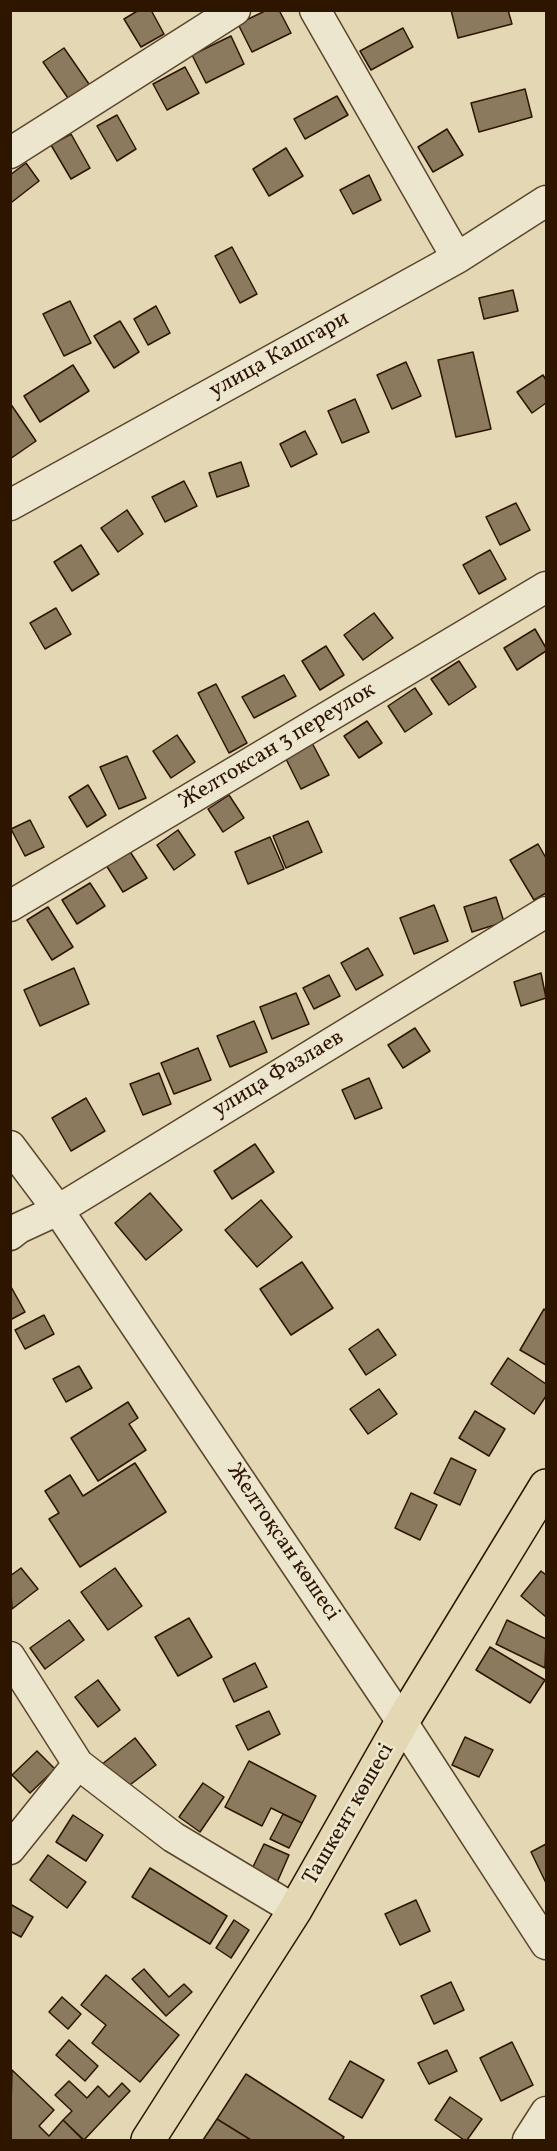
<!DOCTYPE html>
<html>
<head>
<meta charset="utf-8">
<style>
  body { margin:0 }
  #map { position:relative; width:557px; height:2151px; overflow:hidden; background:#e4d8b4; font-family:Vollkorn,serif }
  canvas { display:block }
  .frame { position:absolute; inset:0; border:12px solid #2d1500; pointer-events:none }
</style>
</head>
<body>
<div id="map">
<canvas width="557" height="2151"></canvas>
<div class="frame"></div>
</div>
<script>
const context = document.querySelector('canvas').getContext('2d');
context.lineJoin = 'round';
function fillPath(path, color) { context.fillStyle = color; context.fill(path, 'evenodd'); }
const poly = rows => new Path2D(rows.map(r => 'M' + r).join(''));
function stroke(path, color, width, dash) { context.strokeStyle = color; context.lineWidth = width; context.lineCap = dash ? 'butt' : 'round'; context.setLineDash(dash || []); context.stroke(path); }
function write(font, color, halo, rows, align = 'center') {
  context.font = font + ' Vollkorn,serif'; context.lineWidth = 5; context.setLineDash([]); context.textBaseline = 'middle'; context.strokeStyle = halo; context.fillStyle = color; for (const [text, x, y, turn = 0] of rows) {
    context.save(); context.translate(x, y); context.rotate((+turn || 0) * Math.PI / 180); context.textAlign = isNaN(turn) ? turn : align; if (halo) context.strokeText(text, 0, 0); context.fillText(text, 0, 0); context.restore();
  }
}
const building = poly([
  [139,10,151,10,164,34,141,47,124,19,139,10],
  [267,10,279,10,291,33,252,52,238,24,267,10],
  [451,10,508,10,512,24,458,38,451,10],
  [403,28,413,47,371,70,360,51,403,28],
  [231,36,244,64,206,83,192,55,231,36],
  [64,48,91,87,70,101,43,62,64,48],
  [185,67,199,93,167,110,153,84,185,67],
  [525,89,532,117,479,132,471,103,525,89],
  [337,96,348,115,305,139,294,119,337,96],
  [117,115,136,149,117,161,97,126,117,115],
  [447,129,463,155,433,172,418,147,447,129],
  [71,134,90,168,71,179,51,145,71,134],
  [286,148,303,176,269,196,253,169,286,148],
  [26,163,39,181,12,202,10,200,10,175,26,163],
  [369,175,381,200,353,214,340,190,369,175],
  [232,247,257,294,240,303,215,256,232,247],
  [513,290,518,311,484,319,479,298,513,290],
  [70,301,91,343,64,356,43,314,70,301],
  [156,306,170,333,148,345,134,319,156,306],
  [120,321,139,352,114,368,94,336,120,321],
  [473,352,491,429,456,437,438,360,473,352],
  [406,362,421,396,392,409,377,375,406,362],
  [73,365,89,391,40,422,24,396,73,365],
  [543,375,546,380,546,403,532,413,517,392,543,375],
  [355,399,369,432,342,443,328,411,355,399],
  [10,403,36,441,10,459,10,403],
  [305,431,317,454,291,467,280,444,305,431],
  [241,462,249,486,217,497,209,473,241,462],
  [184,481,197,506,165,522,152,497,184,481],
  [516,503,530,530,500,545,486,517,516,503],
  [127,510,143,534,118,552,101,528,127,510],
  [81,545,99,574,72,591,54,562,81,545],
  [490,550,506,579,479,594,463,565,490,550],
  [56,608,71,634,45,649,30,623,56,608],
  [374,613,393,638,363,660,344,635,374,613],
  [535,629,546,648,546,651,517,670,504,648,535,629],
  [326,646,344,675,320,690,302,661,326,646],
  [459,661,476,687,449,705,431,679,459,661],
  [284,675,296,696,254,718,242,697,284,675],
  [216,684,247,743,229,753,198,693,216,684],
  [415,688,432,714,405,732,388,706,415,688],
  [367,721,382,743,359,758,344,736,367,721],
  [177,735,195,762,171,778,153,751,177,735],
  [311,741,329,775,301,789,284,755,311,741],
  [127,756,146,798,119,809,100,767,127,756],
  [88,785,106,815,87,827,69,797,88,785],
  [229,795,244,818,223,832,208,809,229,795],
  [30,820,44,847,25,856,11,829,30,820],
  [308,821,322,852,286,868,273,836,308,821],
  [178,830,195,855,174,870,157,845,178,830],
  [270,837,284,869,248,884,235,852,270,837],
  [538,844,546,858,546,893,534,900,510,860,538,844],
  [129,850,147,878,123,892,106,865,129,850],
  [90,883,105,906,77,924,62,900,90,883],
  [496,897,504,922,472,932,464,907,496,897],
  [434,905,448,941,414,954,400,918,434,905],
  [48,907,73,947,52,960,27,920,48,907],
  [368,948,383,975,356,990,341,963,368,948],
  [74,968,89,1004,40,1026,24,990,74,968],
  [541,973,546,998,521,1006,514,982,541,973],
  [329,975,340,996,314,1009,303,988,329,975],
  [296,993,309,1024,272,1039,260,1007,296,993],
  [254,1021,267,1052,230,1067,217,1036,254,1021],
  [415,1028,430,1051,403,1068,388,1045,415,1028],
  [198,1048,211,1080,174,1094,161,1063,198,1048],
  [159,1073,171,1104,143,1115,130,1084,159,1073],
  [369,1078,382,1108,355,1119,342,1090,369,1078],
  [86,1098,105,1131,71,1151,52,1118,86,1098],
  [255,1144,274,1172,232,1199,214,1171,255,1144],
  [150,1193,182,1230,146,1260,115,1223,150,1193],
  [261,1200,292,1237,257,1267,225,1230,261,1200],
  [302,1262,333,1308,291,1335,260,1289,302,1262],
  [10,1285,25,1312,10,1320,10,1285],
  [544,1309,546,1311,546,1365,520,1350,544,1309],
  [44,1315,54,1334,25,1349,15,1330,44,1315],
  [378,1329,396,1355,366,1375,349,1349,378,1329],
  [508,1358,546,1384,546,1396,534,1414,491,1384,508,1358],
  [79,1366,92,1388,66,1402,53,1379,79,1366],
  [379,1389,397,1414,368,1434,350,1409,379,1389],
  [128,1402,138,1418,129,1424,146,1450,98,1481,71,1438,128,1402],
  [475,1411,505,1429,489,1456,459,1438,475,1411],
  [451,1458,476,1470,460,1505,434,1493,451,1458],
  [135,1463,166,1512,80,1567,49,1519,59,1513,45,1491,70,1475,83,1496,135,1463],
  [411,1493,437,1505,420,1540,395,1528,411,1493],
  [21,1568,38,1589,12,1609,10,1576,21,1568],
  [115,1568,142,1606,108,1630,81,1592,115,1568],
  [541,1571,546,1575,546,1617,521,1596,541,1571],
  [189,1618,212,1657,178,1676,155,1637,189,1618],
  [69,1620,84,1640,45,1669,30,1648,69,1620],
  [507,1620,546,1639,545,1668,496,1644,507,1620],
  [490,1647,545,1680,530,1703,476,1670,490,1647],
  [255,1663,267,1687,234,1702,223,1679,255,1663],
  [98,1680,120,1710,98,1727,75,1697,98,1680],
  [269,1711,280,1734,248,1750,236,1726,269,1711],
  [465,1737,493,1750,479,1777,452,1765,465,1737],
  [135,1738,156,1765,122,1791,101,1765,135,1738],
  [37,1751,55,1769,30,1793,12,1775,37,1751],
  [249,1761,316,1796,302,1823,271,1808,262,1826,225,1807,249,1761],
  [203,1783,224,1797,200,1832,179,1817,203,1783],
  [283,1814,302,1823,289,1848,270,1839,283,1814],
  [73,1815,103,1835,86,1861,56,1842,73,1815],
  [264,1844,289,1855,275,1887,249,1875,264,1844],
  [546,1844,546,1883,531,1852,546,1844],
  [48,1855,86,1882,67,1908,30,1880,48,1855],
  [150,1868,227,1916,210,1944,132,1897,150,1868],
  [416,1900,430,1931,400,1945,385,1914,416,1900],
  [10,1904,33,1917,21,1937,10,1931,10,1904],
  [234,1920,249,1930,231,1958,216,1948,234,1920],
  [144,1969,169,1997,184,1984,192,1992,166,2016,132,1979,144,1969],
  [106,1975,179,2035,140,2082,92,2043,106,2025,81,2005,106,1975],
  [451,1982,464,2010,434,2024,421,1996,451,1982],
  [62,1997,81,2014,68,2029,49,2012,62,1997],
  [69,2040,98,2066,85,2081,56,2055,69,2040],
  [512,2042,533,2085,501,2101,480,2058,512,2042],
  [447,2050,457,2071,429,2084,418,2063,447,2050],
  [350,2061,384,2080,362,2118,329,2099,350,2061],
  [12,2070,54,2110,39,2126,49,2136,63,2120,83,2140,10,2140,12,2070],
  [246,2074,344,2137,342,2140,251,2140,217,2119,246,2074],
  [69,2081,87,2098,98,2086,109,2097,122,2083,130,2091,84,2140,63,2120,72,2111,55,2095,69,2081],
  [450,2097,482,2119,467,2140,464,2140,435,2120,450,2097],
  [217,2119,251,2140,203,2140,217,2119]
]);
fillPath(building, '#8c7a5e');
stroke(building, '#2d1500', 1.5);
const minor = poly([
  [315,10,457,258],
  [10,153,235,10],
  [10,505,457,258,546,201],
  [10,906,546,587],
  [10,1146,58,1210,402,1722,546,1944],
  [10,1235,19,1228,58,1210,546,912],
  [10,1657,78,1764,173,1837,295,1910],
  [10,1849,78,1764],
  [528,2140,546,2112]
]);
const major = poly([
  [148,2140,295,1910,402,1722,546,1486]
]);
stroke(minor, '#5b462d', 33);
stroke(major, '#2d1500', 36);
stroke(minor, '#ede6ce', 30);
stroke(major, '#e4d8b4', 33);
write('22px', '#2d1500', '#ede6ce', [
  ["улица Кашгари",280,356,-29],
  ["Желтоксан 3 переулок",278,747,-31],
  ["улица Фазлаев",279,1075,-31],
  ["Желтоқсан көшесі",282,1543,56],
  ["Ташкент көшесі",350,1815,-60]
]);
</script>
</body>
</html>
